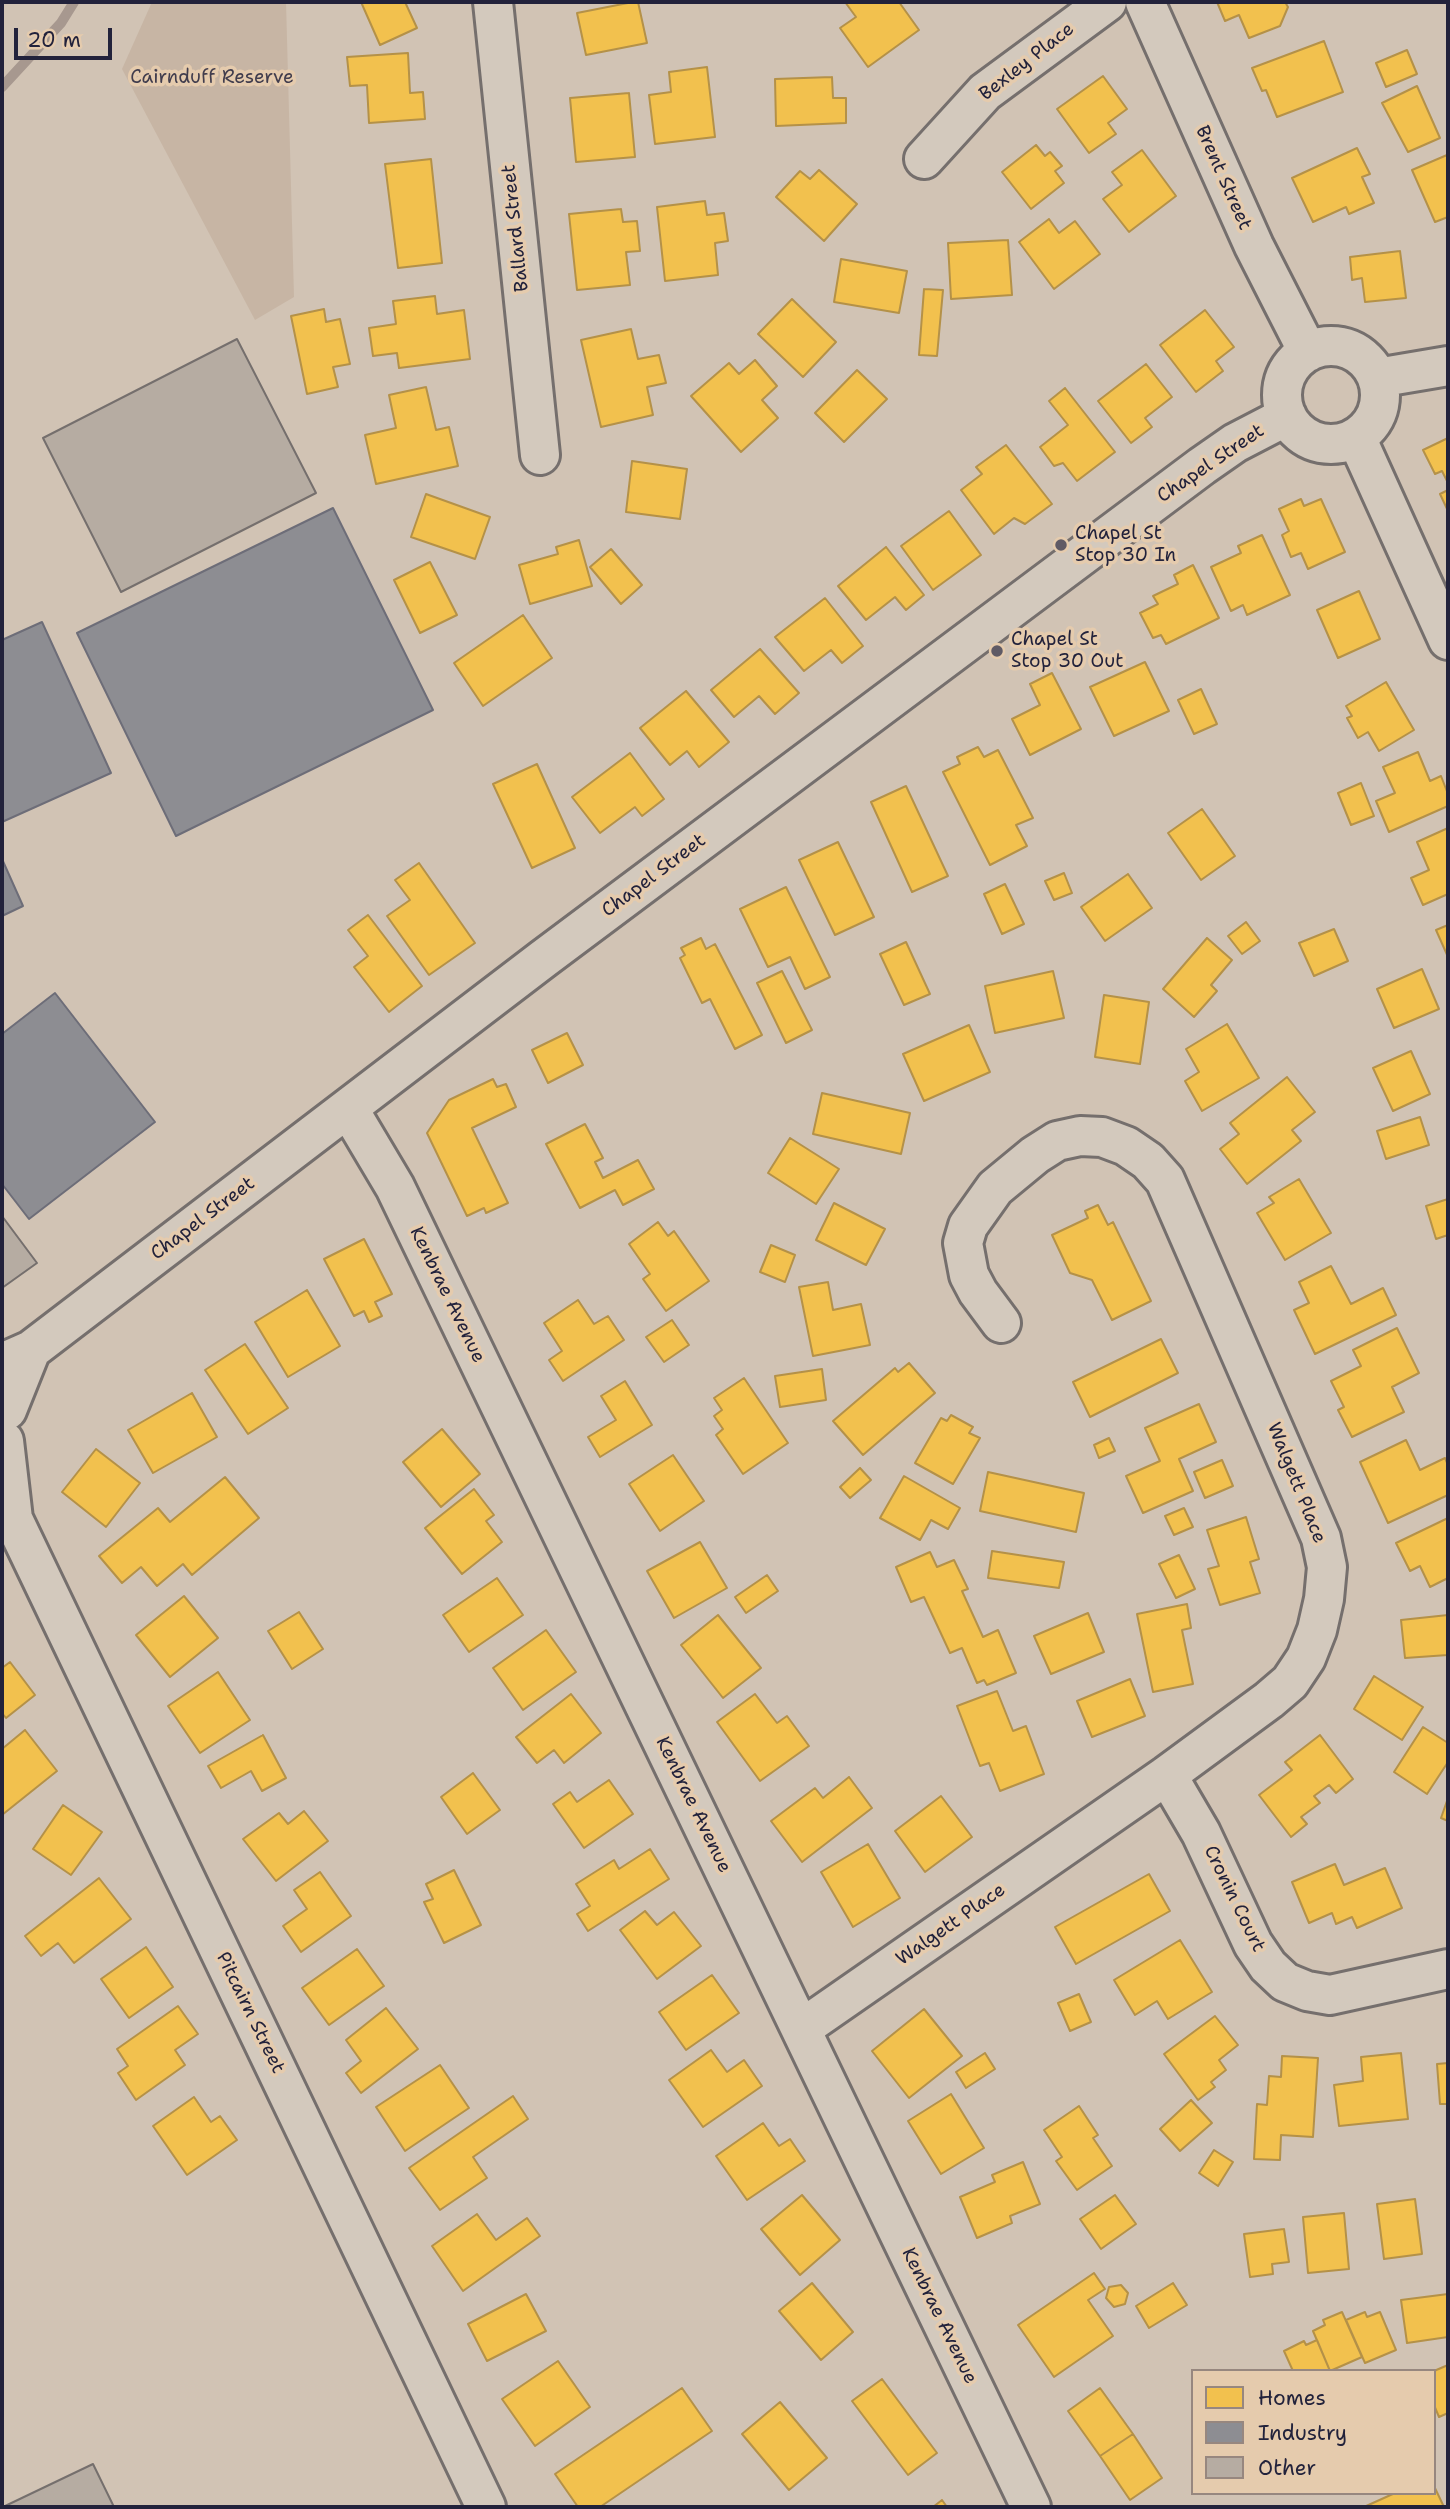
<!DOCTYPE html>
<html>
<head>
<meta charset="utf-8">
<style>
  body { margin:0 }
  #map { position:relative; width:1450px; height:2509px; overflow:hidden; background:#d1c3b4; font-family:"Shantell Sans",sans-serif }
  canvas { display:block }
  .frame { position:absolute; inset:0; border:4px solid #22223b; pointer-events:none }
  .legend { position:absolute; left:1191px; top:2369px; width:245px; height:126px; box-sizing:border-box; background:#e5cbad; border:2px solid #97877f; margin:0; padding:9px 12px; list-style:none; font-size:21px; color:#22223b }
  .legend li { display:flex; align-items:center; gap:14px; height:35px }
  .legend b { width:35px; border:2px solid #97877f }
  .scale { position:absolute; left:14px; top:28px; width:98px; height:32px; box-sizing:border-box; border:4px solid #22223b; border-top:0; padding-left:9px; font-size:21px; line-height:24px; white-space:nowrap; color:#22223b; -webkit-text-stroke:5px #e5cbad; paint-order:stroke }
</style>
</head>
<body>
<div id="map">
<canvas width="1450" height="2509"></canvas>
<div class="frame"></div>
<ul class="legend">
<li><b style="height:19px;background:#f2c14e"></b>Homes</li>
<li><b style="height:19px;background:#8d8d92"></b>Industry</li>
<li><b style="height:19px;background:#b6aca2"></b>Other</li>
</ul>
<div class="scale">20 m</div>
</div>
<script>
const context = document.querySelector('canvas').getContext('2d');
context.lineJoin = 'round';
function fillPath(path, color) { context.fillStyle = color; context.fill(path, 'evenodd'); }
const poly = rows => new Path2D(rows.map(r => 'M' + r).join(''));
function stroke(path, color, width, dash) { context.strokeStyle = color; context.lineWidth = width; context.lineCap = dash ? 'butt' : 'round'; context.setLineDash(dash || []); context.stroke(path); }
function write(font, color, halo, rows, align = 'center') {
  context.font = font + ' "Shantell Sans",sans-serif'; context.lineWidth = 7; context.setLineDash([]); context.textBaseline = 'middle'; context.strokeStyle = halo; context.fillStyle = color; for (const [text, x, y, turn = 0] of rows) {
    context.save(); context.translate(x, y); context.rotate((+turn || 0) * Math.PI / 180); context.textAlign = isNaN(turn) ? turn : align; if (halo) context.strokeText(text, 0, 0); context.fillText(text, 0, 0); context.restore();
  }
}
fillPath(poly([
  [152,2,286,2,294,297,255,320,122,69]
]), '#c7b5a4');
const homes = poly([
  [361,2,405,2,417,28,380,45,361,2],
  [633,2,638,2,647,43,586,55,577,13,633,2],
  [845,2,899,2,919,30,868,67,840,28,856,17,845,2],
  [1217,2,1285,2,1288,7,1280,26,1249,38,1239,15,1225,21,1217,2],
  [1324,41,1343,92,1277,117,1266,90,1262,91,1252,68,1324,41],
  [1407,50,1417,74,1386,87,1376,63,1407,50],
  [408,53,410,93,423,92,425,119,369,123,367,85,350,86,347,57,408,53],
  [707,67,715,137,655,144,649,95,671,92,669,72,707,67],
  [1103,76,1127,109,1108,123,1116,134,1089,153,1057,109,1103,76],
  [832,77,833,98,846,98,846,123,776,126,775,79,832,77],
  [1417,86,1440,138,1408,152,1382,103,1417,86],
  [629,93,635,157,576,162,570,98,629,93],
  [1036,145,1045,156,1050,152,1062,166,1055,171,1064,183,1031,209,1002,172,1036,145],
  [1357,148,1370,174,1362,177,1374,203,1349,214,1346,207,1313,222,1292,178,1357,148],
  [1142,150,1176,196,1129,232,1103,199,1122,185,1112,172,1142,150],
  [1447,155,1448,217,1435,222,1412,170,1447,155],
  [431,159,442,263,398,268,385,164,431,159],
  [819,170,857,204,824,241,776,197,800,171,810,179,819,170],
  [705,201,707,215,724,213,728,241,715,243,718,275,665,281,657,207,705,201],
  [621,209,623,222,637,221,640,251,626,252,630,285,577,290,569,214,621,209],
  [1049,219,1059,233,1075,221,1100,254,1054,289,1019,242,1049,219],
  [1008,240,1012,295,951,299,948,243,1008,240],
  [1400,251,1406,298,1365,302,1362,278,1352,280,1350,257,1400,251],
  [841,259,907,271,899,313,834,302,841,259],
  [924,289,943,290,937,356,919,355,924,289],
  [435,296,437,314,464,310,470,359,399,368,397,353,373,356,369,328,396,324,393,301,435,296],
  [792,299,836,342,803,377,758,334,792,299],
  [324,309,326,322,340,319,350,364,333,367,338,387,307,394,291,316,324,309],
  [1205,310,1234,347,1216,361,1223,371,1196,392,1160,345,1205,310],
  [631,329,638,359,659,355,666,383,647,387,653,415,601,427,581,340,631,329],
  [755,360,777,386,762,400,778,418,741,452,691,396,729,363,739,374,755,360],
  [1146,364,1172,397,1145,418,1152,427,1131,443,1098,401,1146,364],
  [857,370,887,399,844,442,815,413,857,370],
  [426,387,436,430,449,427,458,466,376,484,365,435,396,428,389,395,426,387],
  [1065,388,1115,452,1077,481,1063,463,1054,466,1040,447,1068,425,1049,401,1065,388],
  [1448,438,1448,483,1442,471,1435,474,1423,450,1448,438],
  [1006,445,1052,504,1025,524,1014,518,994,534,961,490,982,474,976,467,1006,445],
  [632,461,687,469,680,519,626,512,632,461],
  [1448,490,1448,511,1440,494,1448,490],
  [426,494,490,517,475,559,411,537,426,494],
  [1301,499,1304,506,1321,499,1345,552,1308,569,1301,553,1291,557,1282,535,1289,531,1279,509,1301,499],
  [949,511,981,555,933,590,901,546,949,511],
  [1262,535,1290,595,1247,615,1243,605,1231,611,1211,567,1241,553,1238,546,1262,535],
  [579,540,592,586,530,604,519,565,558,554,556,547,579,540],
  [886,547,924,595,906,610,895,597,866,620,838,586,886,547],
  [611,549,642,585,621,604,590,567,611,549],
  [430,562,457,615,420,633,394,580,430,562],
  [1193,565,1219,618,1166,644,1161,635,1153,638,1140,613,1158,604,1153,596,1178,584,1174,575,1193,565],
  [1359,591,1380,639,1338,658,1317,610,1359,591],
  [825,598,863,646,842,663,831,650,804,671,775,637,825,598],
  [523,615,552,658,483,706,454,663,523,615],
  [760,649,799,693,775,714,759,696,734,717,711,690,760,649],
  [1145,662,1169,711,1114,736,1090,687,1145,662],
  [1052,673,1081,729,1030,755,1012,719,1040,705,1030,684,1052,673],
  [1386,682,1414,730,1379,751,1368,732,1358,738,1347,718,1352,716,1346,706,1386,682],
  [1201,689,1217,724,1194,734,1178,700,1201,689],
  [686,691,729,742,699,767,687,751,670,765,640,728,686,691],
  [978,747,984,757,998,750,1033,818,1016,825,1027,846,990,865,943,772,960,764,957,757,978,747],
  [1418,752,1430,781,1441,776,1448,794,1448,806,1389,832,1376,801,1395,793,1383,767,1418,752],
  [630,753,664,799,642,816,635,807,600,833,572,797,630,753],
  [537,764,575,848,532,868,493,784,537,764],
  [1361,783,1374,816,1351,825,1338,793,1361,783],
  [906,786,948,876,912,892,871,802,906,786],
  [1202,809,1235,856,1201,880,1168,833,1202,809],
  [1448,828,1448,894,1423,905,1411,878,1429,870,1417,842,1448,828],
  [838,842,874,917,835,935,799,860,838,842],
  [419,863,475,943,429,975,387,916,410,900,395,880,419,863],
  [1064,873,1072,893,1054,900,1045,881,1064,873],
  [1128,874,1152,908,1105,941,1081,907,1128,874],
  [1005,884,1024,924,1002,934,984,894,1005,884],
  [786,887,830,977,805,989,790,957,768,967,740,909,786,887],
  [368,915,422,986,389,1012,354,967,368,956,348,930,368,915],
  [1246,922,1260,941,1242,954,1228,936,1246,922],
  [1448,925,1448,957,1436,930,1448,925],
  [1334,929,1348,961,1314,976,1299,943,1334,929],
  [701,938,706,949,715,944,762,1035,735,1049,710,999,702,1003,680,958,685,955,681,948,701,938],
  [1207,938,1232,960,1211,985,1217,991,1194,1017,1163,989,1207,938],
  [906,942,930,994,904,1005,880,954,906,942],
  [1422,969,1439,1009,1394,1028,1377,989,1422,969],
  [782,971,812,1030,786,1043,757,983,782,971],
  [1053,971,1064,1018,995,1033,985,986,1053,971],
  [1104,995,1149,1002,1140,1064,1095,1057,1104,995],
  [1227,1024,1259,1078,1202,1111,1185,1081,1199,1072,1186,1049,1227,1024],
  [969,1025,990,1072,924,1101,903,1054,969,1025],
  [567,1033,583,1065,548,1083,532,1050,567,1033],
  [1411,1051,1430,1094,1393,1111,1373,1068,1411,1051],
  [1287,1077,1315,1112,1292,1130,1301,1141,1247,1184,1220,1149,1239,1134,1230,1123,1287,1077],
  [493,1079,497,1087,506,1084,516,1107,472,1128,508,1203,486,1213,484,1208,467,1216,427,1133,449,1100,493,1079],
  [822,1093,910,1113,901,1154,813,1134,822,1093],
  [1420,1117,1429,1145,1386,1159,1377,1131,1420,1117],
  [585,1124,603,1158,595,1162,603,1178,638,1160,654,1189,623,1205,615,1190,580,1208,546,1144,585,1124],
  [790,1138,839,1169,816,1204,768,1173,790,1138],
  [1299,1179,1331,1233,1285,1260,1257,1213,1274,1203,1269,1197,1299,1179],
  [1448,1199,1448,1235,1436,1239,1426,1206,1448,1199],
  [834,1203,885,1229,866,1265,816,1240,834,1203],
  [1098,1205,1108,1225,1113,1222,1151,1301,1112,1320,1092,1280,1070,1273,1052,1235,1088,1218,1085,1211,1098,1205],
  [658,1222,668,1236,674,1231,709,1281,666,1311,643,1279,650,1274,629,1244,658,1222],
  [364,1239,392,1294,375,1302,382,1316,369,1322,364,1311,354,1316,324,1259,364,1239],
  [771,1245,795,1255,785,1282,760,1272,771,1245],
  [1331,1266,1351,1304,1383,1288,1396,1315,1315,1354,1294,1310,1309,1303,1299,1282,1331,1266],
  [828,1282,833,1310,861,1304,870,1345,813,1356,799,1287,828,1282],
  [307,1290,340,1346,288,1377,255,1322,307,1290],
  [578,1300,594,1324,608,1316,624,1340,563,1381,549,1360,562,1351,544,1323,578,1300],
  [672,1320,689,1345,664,1362,646,1337,672,1320],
  [1397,1328,1419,1373,1392,1387,1404,1412,1352,1437,1338,1410,1344,1407,1331,1381,1361,1366,1353,1350,1397,1328],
  [1161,1339,1178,1373,1090,1417,1073,1382,1161,1339],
  [245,1344,288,1408,248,1434,205,1370,245,1344],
  [909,1363,935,1393,863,1455,833,1421,895,1368,898,1372,909,1363],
  [822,1369,826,1400,780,1407,775,1376,822,1369],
  [744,1378,788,1443,743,1474,716,1435,723,1429,714,1416,722,1410,714,1398,744,1378],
  [625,1381,652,1425,600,1457,588,1437,616,1420,601,1396,625,1381],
  [192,1393,217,1437,153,1473,128,1430,192,1393],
  [1199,1404,1216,1442,1179,1459,1193,1491,1143,1513,1126,1476,1160,1461,1145,1428,1199,1404],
  [951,1415,973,1427,969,1433,980,1438,953,1484,915,1463,941,1418,947,1421,951,1415],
  [442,1429,480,1474,441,1507,403,1462,442,1429],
  [1109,1438,1115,1451,1099,1458,1094,1445,1109,1438],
  [1406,1440,1420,1470,1445,1458,1448,1465,1448,1495,1388,1523,1360,1462,1406,1440],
  [96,1449,140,1483,106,1527,62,1492,96,1449],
  [673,1455,704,1501,660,1531,629,1484,673,1455],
  [1222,1460,1233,1486,1205,1498,1194,1472,1222,1460],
  [860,1468,871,1480,850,1498,840,1487,860,1468],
  [988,1472,1084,1493,1076,1532,980,1511,988,1472],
  [904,1476,960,1508,948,1529,931,1520,920,1540,880,1518,904,1476],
  [225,1477,259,1518,192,1575,183,1564,157,1586,141,1567,122,1583,99,1556,158,1508,170,1522,225,1477],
  [474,1489,494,1515,486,1521,502,1542,462,1574,425,1528,474,1489],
  [1184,1508,1193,1527,1174,1535,1165,1516,1184,1508],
  [1246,1517,1259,1559,1250,1562,1260,1593,1220,1605,1208,1569,1219,1566,1207,1530,1246,1517],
  [1448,1518,1448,1578,1430,1587,1420,1566,1410,1571,1396,1543,1448,1518],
  [700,1542,727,1588,674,1618,647,1571,700,1542],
  [992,1551,1064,1562,1059,1588,988,1578,992,1551],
  [930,1552,937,1567,954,1560,968,1589,962,1591,983,1637,998,1630,1016,1673,987,1685,984,1680,977,1683,962,1648,950,1653,924,1597,911,1602,896,1567,930,1552],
  [1179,1555,1195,1589,1176,1598,1159,1564,1179,1555],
  [767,1575,778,1591,746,1613,735,1597,767,1575],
  [497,1578,523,1615,469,1652,443,1615,497,1578],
  [184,1596,218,1638,170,1677,136,1635,184,1596],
  [1187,1604,1191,1628,1182,1630,1193,1684,1153,1692,1137,1614,1187,1604],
  [299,1612,323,1649,292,1669,268,1631,299,1612],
  [1088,1613,1104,1652,1051,1674,1034,1636,1088,1613],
  [718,1615,761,1668,723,1698,681,1645,718,1615],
  [1448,1615,1448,1655,1405,1658,1401,1620,1448,1615],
  [546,1630,576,1672,523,1710,493,1668,546,1630],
  [10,1662,35,1695,6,1718,2,1713,2,1668,10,1662],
  [218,1672,250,1720,200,1753,168,1706,218,1672],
  [1374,1676,1423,1707,1402,1740,1354,1709,1374,1676],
  [1130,1679,1145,1716,1092,1737,1077,1701,1130,1679],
  [997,1691,1013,1731,1026,1726,1044,1774,1000,1791,989,1763,980,1766,957,1706,997,1691],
  [571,1694,601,1733,564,1763,554,1750,537,1763,516,1737,571,1694],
  [755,1694,777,1723,787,1716,809,1746,760,1781,717,1722,755,1694],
  [1423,1727,1448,1743,1448,1762,1427,1794,1394,1772,1423,1727],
  [25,1730,57,1771,2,1815,2,1749,25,1730],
  [263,1735,286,1778,262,1791,251,1771,221,1788,208,1766,263,1735],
  [1320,1735,1353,1779,1336,1793,1329,1785,1314,1796,1320,1803,1301,1817,1307,1824,1291,1837,1259,1795,1292,1770,1285,1762,1320,1735],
  [473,1773,500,1810,467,1834,441,1797,473,1773],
  [849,1777,872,1808,802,1862,771,1821,815,1788,823,1798,849,1777],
  [609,1780,633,1814,584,1848,553,1804,570,1792,577,1802,609,1780],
  [941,1796,972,1837,925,1872,895,1831,941,1796],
  [1448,1798,1448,1821,1441,1818,1448,1798],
  [63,1805,102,1832,71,1875,33,1849,63,1805],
  [304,1811,328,1841,276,1881,243,1839,279,1813,288,1824,304,1811],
  [868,1844,900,1898,853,1927,821,1872,868,1844],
  [650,1849,669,1879,588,1931,577,1914,590,1906,576,1884,614,1860,619,1869,650,1849],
  [1335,1864,1344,1885,1385,1868,1402,1908,1357,1928,1352,1917,1336,1924,1332,1913,1309,1923,1292,1882,1335,1864],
  [454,1870,481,1925,444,1943,424,1902,433,1899,426,1884,454,1870],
  [320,1872,351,1916,301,1952,283,1926,307,1909,294,1890,320,1872],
  [1149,1874,1170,1911,1076,1964,1055,1927,1149,1874],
  [99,1878,131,1919,74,1963,58,1943,41,1956,25,1936,99,1878],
  [645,1911,657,1925,674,1912,701,1946,657,1979,620,1930,645,1911],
  [1180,1940,1212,1992,1168,2019,1157,2001,1135,2015,1114,1980,1180,1940],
  [146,1947,173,1987,129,2018,101,1979,146,1947],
  [357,1949,384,1986,329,2025,302,1988,357,1949],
  [712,1975,739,2013,686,2050,659,2012,712,1975],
  [1079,1994,1091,2022,1070,2031,1058,2003,1079,1994],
  [178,2006,198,2034,175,2050,185,2065,136,2100,118,2073,128,2066,117,2049,178,2006],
  [386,2008,418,2049,361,2093,346,2073,361,2061,346,2040,386,2008],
  [924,2009,962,2056,909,2098,872,2051,924,2009],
  [1215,2016,1238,2045,1219,2060,1226,2070,1211,2082,1215,2087,1198,2100,1164,2054,1215,2016],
  [711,2050,727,2072,744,2060,762,2086,703,2127,669,2080,711,2050],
  [985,2053,995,2069,966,2088,956,2072,985,2053],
  [1401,2053,1408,2119,1339,2126,1334,2085,1363,2081,1361,2057,1401,2053],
  [1282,2056,1318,2058,1313,2137,1281,2135,1280,2160,1254,2159,1257,2104,1267,2105,1269,2076,1281,2077,1282,2056],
  [1448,2063,1448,2104,1440,2104,1437,2064,1448,2063],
  [440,2065,469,2108,405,2151,376,2107,440,2065],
  [951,2094,984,2148,941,2174,908,2121,951,2094],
  [513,2096,528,2119,473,2157,487,2178,440,2210,409,2168,513,2096],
  [194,2097,211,2122,220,2116,237,2140,187,2175,153,2126,194,2097],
  [1191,2100,1212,2123,1180,2151,1160,2129,1191,2100],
  [1079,2106,1098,2135,1093,2138,1112,2166,1077,2190,1056,2161,1062,2157,1044,2130,1079,2106],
  [763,2123,779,2146,790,2139,805,2161,747,2200,716,2156,763,2123],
  [1214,2150,1233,2162,1218,2186,1199,2173,1214,2150],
  [1023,2162,1040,2204,1010,2216,1012,2223,977,2238,960,2197,995,2182,992,2175,1023,2162],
  [802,2195,840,2240,800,2275,761,2229,802,2195],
  [1115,2195,1136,2224,1101,2249,1080,2219,1115,2195],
  [1415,2199,1422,2254,1384,2259,1377,2204,1415,2199],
  [1344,2213,1349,2269,1308,2273,1303,2217,1344,2213],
  [477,2214,496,2240,527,2218,540,2236,463,2291,432,2246,477,2214],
  [1284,2229,1289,2262,1272,2264,1273,2274,1250,2277,1244,2234,1284,2229],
  [1094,2273,1105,2289,1088,2300,1113,2336,1054,2377,1018,2325,1094,2273],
  [812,2283,853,2332,821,2360,779,2311,812,2283],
  [1173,2283,1187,2305,1149,2328,1136,2306,1173,2283],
  [1121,2285,1128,2293,1125,2304,1114,2307,1106,2298,1109,2287,1121,2285],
  [526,2294,546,2331,487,2361,468,2324,526,2294],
  [1448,2294,1448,2337,1407,2343,1401,2300,1448,2294],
  [1342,2312,1362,2357,1330,2371,1313,2331,1325,2325,1323,2320,1342,2312],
  [1365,2312,1367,2317,1380,2312,1396,2350,1365,2363,1346,2320,1365,2312],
  [1317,2340,1330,2371,1293,2371,1284,2351,1304,2341,1306,2345,1317,2340],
  [558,2361,590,2407,535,2446,502,2399,558,2361],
  [1448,2365,1448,2413,1439,2417,1434,2405,1434,2371,1448,2365],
  [882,2379,937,2453,908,2475,852,2401,882,2379],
  [682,2388,712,2431,600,2507,578,2507,555,2474,682,2388],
  [1100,2388,1133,2434,1100,2456,1068,2411,1100,2388],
  [780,2402,827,2458,789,2490,742,2434,780,2402],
  [1133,2434,1162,2478,1130,2500,1100,2456,1133,2434],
  [1434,2486,1444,2507,1364,2507,1395,2493,1434,2493,1434,2486],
  [942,2500,947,2507,933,2507,942,2500]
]);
fillPath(homes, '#f2c14e');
stroke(homes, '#b49148', 2);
const industry = poly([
  [333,508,433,710,176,836,77,633,333,508],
  [42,622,111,773,2,822,2,640,42,622],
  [2,859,23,906,2,916,2,859],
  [55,993,155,1122,29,1219,2,1184,2,1034,55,993]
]);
fillPath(industry, '#8d8d92');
stroke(industry, '#6d6d78', 2);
stroke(poly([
  [2,87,61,23,74,2]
]), '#a7988f', 10);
const building = poly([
  [237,339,316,493,121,592,43,438,237,339],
  [2,1216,37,1263,2,1288,2,1216],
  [93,2464,114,2507,2,2507,2,2504,3,2507,93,2464]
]);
fillPath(building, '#b6aca2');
stroke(building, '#756f6d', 2);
const minor = poly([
  [493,2,540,455],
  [1145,2,1254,246,1308,352],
  [924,159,985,92,1107,2],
  '1282 395a49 49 0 1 1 98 0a49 49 0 1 1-98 0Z',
  [1377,378,1448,366],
  [1356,437,1448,640],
  [348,1108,395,1187,1031,2507],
  [2,1363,31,1350,543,959,1202,466,1235,443,1287,416],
  [7,1410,31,1350],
  [4,1441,13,1519,486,2507],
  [1167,1775,1201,1833,1253,1944,1268,1966,1285,1982,1307,1991,1330,1995,1448,1969],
  [801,2029,1167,1775,1269,1700,1290,1682,1306,1658,1317,1630,1324,1599,1327,1567,1321,1538,1165,1180,1148,1161,1126,1146,1102,1137,1080,1136,1057,1141,1035,1155,995,1188,968,1226,963,1243,969,1275,978,1292,1001,1323]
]);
stroke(minor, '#756f6d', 44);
stroke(minor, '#d3c9bd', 38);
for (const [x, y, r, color] of [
  [1061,545,7,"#5f5a65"],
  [997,651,7,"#5f5a65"]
]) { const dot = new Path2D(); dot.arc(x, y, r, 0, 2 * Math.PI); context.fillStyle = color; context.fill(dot); stroke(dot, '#e5cbad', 2.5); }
write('19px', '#22223b', '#e5cbad', [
  ["Bexley Place",1027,62,-38],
  ["Brent Street",1223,178,66],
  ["Ballard Street",516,228,-96],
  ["Chapel Street",1211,464,-34],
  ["Chapel Street",654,876,-37],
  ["Chapel Street",203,1219,-37],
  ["Kenbrae Avenue",447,1295,64],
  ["Walgett Place",1296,1483,68],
  ["Kenbrae Avenue",693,1805,64],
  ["Cronin Court",1234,1899,64],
  ["Walgett Place",951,1925,-35],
  ["Pitcairn Street",250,2013,64],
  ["Kenbrae Avenue",939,2316,64]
]);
write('19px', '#413d4d', '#e5cbad', [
  ["Cairnduff Reserve",212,78]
]);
write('19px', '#22223b', '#e5cbad', [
  ["Chapel St",1075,534],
  ["Stop 30 In",1075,556],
  ["Chapel St",1011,640],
  ["Stop 30 Out",1011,662]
], 'left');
</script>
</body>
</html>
